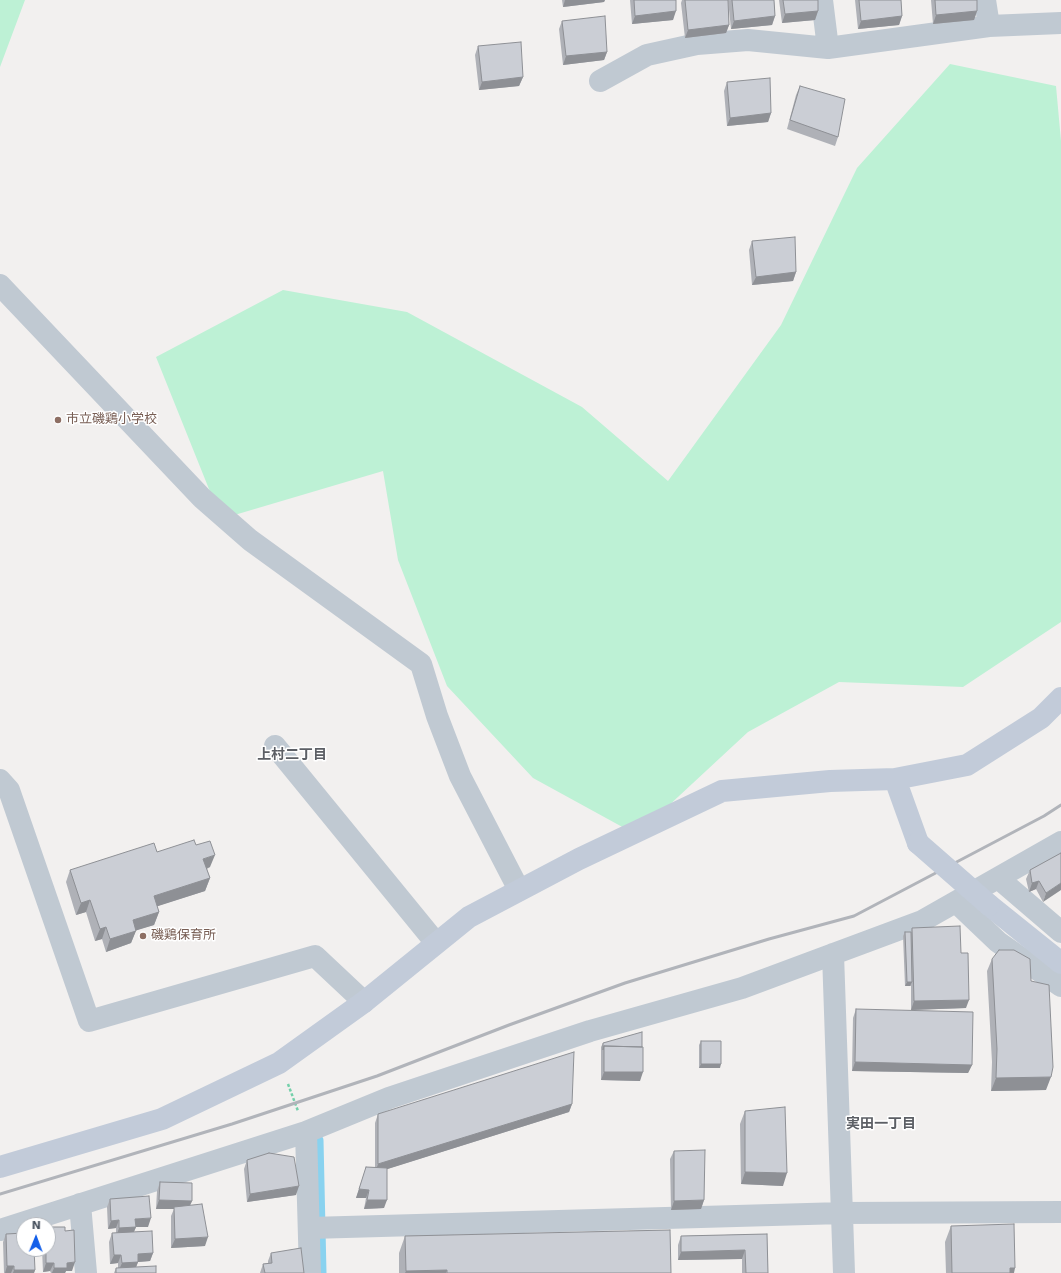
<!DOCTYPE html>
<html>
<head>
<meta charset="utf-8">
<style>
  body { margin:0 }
  #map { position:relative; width:1061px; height:1273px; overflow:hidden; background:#f2f0ef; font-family:"DejaVu Sans",sans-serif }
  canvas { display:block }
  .north { position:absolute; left:16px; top:1217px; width:40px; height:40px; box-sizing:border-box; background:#fff; border:1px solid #b5b9bf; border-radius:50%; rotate:1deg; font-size:11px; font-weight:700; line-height:16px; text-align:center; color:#47515e }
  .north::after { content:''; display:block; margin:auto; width:14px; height:18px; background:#135fe9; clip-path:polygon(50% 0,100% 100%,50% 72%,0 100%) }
</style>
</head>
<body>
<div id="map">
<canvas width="1061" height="1273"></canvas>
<div class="north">N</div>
</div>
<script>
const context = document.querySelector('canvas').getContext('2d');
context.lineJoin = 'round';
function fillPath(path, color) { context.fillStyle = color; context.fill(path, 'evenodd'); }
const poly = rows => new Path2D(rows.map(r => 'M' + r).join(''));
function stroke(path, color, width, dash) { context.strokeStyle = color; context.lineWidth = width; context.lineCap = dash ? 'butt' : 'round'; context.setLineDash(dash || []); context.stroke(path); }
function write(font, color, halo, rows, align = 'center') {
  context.font = font + ' "DejaVu Sans","Noto Sans JP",sans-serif'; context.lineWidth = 3; context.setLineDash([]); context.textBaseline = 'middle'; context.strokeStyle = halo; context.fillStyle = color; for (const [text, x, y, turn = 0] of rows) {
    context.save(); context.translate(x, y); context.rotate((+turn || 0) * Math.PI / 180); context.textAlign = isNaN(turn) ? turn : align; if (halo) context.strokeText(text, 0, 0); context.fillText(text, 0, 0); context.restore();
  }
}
fillPath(poly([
  [0,0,25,0,0,67],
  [950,64,1056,86,1061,141,1061,622,963,687,839,682,748,732,637,835,533,778,447,686,398,560,383,471,221,519,156,357,283,290,407,312,582,407,668,481,781,325,857,168]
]), '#bdf1d5');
stroke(poly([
  [320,1140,323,1273]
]), '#89d2ef', 7);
stroke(poly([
  [288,1084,298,1111]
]), '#74d0aa', 2.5, [3, 2]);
stroke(poly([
  [822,0,828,48],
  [985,0,989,26],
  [600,81,647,55,697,44,748,40,828,48,989,26,1061,23],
  [0,285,202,498,250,540,421,664,437,716,460,776,519,890],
  [275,746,436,943],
  [0,780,9,790,89,1021,315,956,364,1002],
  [998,878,1061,932],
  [956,902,998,942,1061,986],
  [833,954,844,1273],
  [80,1204,86,1273],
  [310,1228,843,1213,1061,1212],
  [0,1230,306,1132],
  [310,1273,306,1132,389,1098,590,1031,742,988,922,921,1061,842]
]), '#c0c9d2', 22);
stroke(poly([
  [895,779,918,843],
  [989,905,1061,963],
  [0,1167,162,1119,279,1063,364,1002,469,917,579,859,722,791,830,781,895,779,967,765,1041,718,1061,698]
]), '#c2cbd9', 22);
stroke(poly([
  [0,1194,232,1124,377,1076,509,1025,625,983,769,939,854,916,1044,816,1061,805]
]), '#b1b4ba', 3);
stroke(poly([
  [918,843,989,905]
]), '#c2cbd9', 22);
fillPath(poly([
  [562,0,605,0,604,2,563,7],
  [630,0,676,0,673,20,632,24],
  [682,0,728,0,729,25,726,33,685,38,681,3],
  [728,0,774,0,775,16,772,25,731,29],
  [779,0,818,0,818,11,815,20,782,23],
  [855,0,901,0,902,16,899,25,858,29],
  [931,0,977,0,977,11,974,20,933,24],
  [562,21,607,52,604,60,563,65,559,29],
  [478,46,523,77,519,86,479,90,475,55],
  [727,82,771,113,768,122,727,126,724,91],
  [800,86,838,137,835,146,787,129,796,95],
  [752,241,796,272,793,281,752,285,749,250],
  [196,845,210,867,207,869,210,878,205,891,157,906,159,912,154,925,136,930,131,943,106,952,102,939,95,941,86,912,76,915,66,882,70,870,157,852],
  [1061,853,1043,902,1036,889,1029,892,1026,879,1030,870],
  [912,928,961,953,966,1008,911,1010,911,986,905,986,903,936,905,932,911,932],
  [992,959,1031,981,1046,1090,991,1091,992,1062,987,971],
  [856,1009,972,1065,968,1073,852,1071,853,1018],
  [701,1041,720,1068,699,1068,699,1045],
  [603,1043,642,1047,640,1081,601,1080,601,1047],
  [572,1104,569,1112,387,1169,384,1208,364,1209,366,1198,356,1198,366,1167,375,1167,375,1123,378,1114],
  [745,1111,783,1186,741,1184,740,1124],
  [674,1151,704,1200,701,1209,671,1210,670,1159],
  [247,1160,296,1195,247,1202,244,1169],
  [160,1182,192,1201,190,1206,205,1246,171,1248,171,1216,174,1209,156,1209,157,1191],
  [110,1199,148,1227,136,1227,134,1232,153,1253,150,1261,138,1262,136,1267,156,1273,114,1273,116,1268,118,1268,118,1263,110,1264,109,1242,112,1233,116,1233,116,1228,108,1229,107,1207],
  [951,1226,1014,1273,946,1273,945,1242],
  [670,1230,671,1273,399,1273,399,1253,405,1236],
  [65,1231,72,1271,66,1271,65,1273,51,1273,50,1271,43,1272,42,1249,48,1249],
  [6,1234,35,1270,34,1273,4,1273,3,1242],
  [767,1234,768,1273,742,1273,742,1259,678,1260,678,1245,681,1236],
  [271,1253,304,1273,260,1273,263,1264,268,1263,268,1261]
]), '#afb1b7');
fillPath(poly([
  [565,0,605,0,604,2,563,7],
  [676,11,673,20,632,24,635,16],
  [818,11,815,20,782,23,785,14],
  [977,11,974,20,933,24,936,15],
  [775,16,772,25,731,29,734,21],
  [902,16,899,25,858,29,861,21],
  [729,25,726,33,685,38,688,30],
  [607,52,604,60,563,65,566,56],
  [523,77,519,86,479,90,482,82],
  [771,113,768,122,727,126,730,118],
  [796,272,793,281,752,285,756,277],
  [215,855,210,867,199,871,203,859],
  [210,878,205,891,149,909,154,896],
  [1039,881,1036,889,1029,892,1032,883],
  [1061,883,1061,890,1043,902,1046,893],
  [90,900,86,912,76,915,81,903],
  [159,912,154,925,128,933,133,920],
  [106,927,102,939,95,941,100,929],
  [136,931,131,943,106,952,110,939],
  [907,982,912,982,910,986,905,986],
  [969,1000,966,1008,911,1010,914,1001],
  [855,1062,972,1065,968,1073,852,1071],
  [701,1064,721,1064,720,1068,699,1068],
  [604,1072,643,1072,640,1081,601,1080],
  [1051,1077,1046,1090,991,1091,996,1078],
  [572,1104,569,1112,375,1173,378,1164],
  [745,1172,787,1173,783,1186,741,1184],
  [299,1186,296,1195,247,1202,250,1194],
  [359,1189,369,1190,366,1198,356,1198],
  [159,1200,192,1201,188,1209,174,1207,174,1209,156,1209],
  [367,1200,387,1200,384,1208,364,1209],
  [704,1200,701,1209,671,1210,674,1201],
  [151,1218,148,1227,136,1227,132,1236,116,1237,119,1228,135,1219],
  [119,1220,116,1228,108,1229,111,1221],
  [208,1237,205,1246,171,1248,175,1239],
  [745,1250,742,1259,678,1260,681,1252],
  [153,1253,150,1261,138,1262,135,1270,118,1272,122,1263,138,1254],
  [114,1255,121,1255,118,1263,110,1264],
  [75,1262,72,1271,66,1271,65,1273,52,1273,54,1268,67,1263],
  [46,1263,54,1263,50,1271,43,1272],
  [7,1266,14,1266,11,1273,5,1273],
  [1010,1268,1015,1268,1014,1273,1008,1273],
  [14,1270,35,1270,34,1273,13,1273],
  [447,1270,446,1273,405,1273,406,1271]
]), '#8e9095');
const building = poly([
  [634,0,676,0,676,11,635,16,634,0],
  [685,0,728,0,729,25,688,30,685,0],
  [732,0,774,0,775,16,734,21,732,0],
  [783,0,818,0,818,11,785,14,783,0],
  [859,0,901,0,902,16,861,21,859,0],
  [935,0,977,0,977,11,936,15,935,0],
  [605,16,607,52,566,56,562,21,605,16],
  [521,42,523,77,482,82,478,46,521,42],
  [770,78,771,113,730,118,727,82,770,78],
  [800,86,845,99,838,137,790,120,800,86],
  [795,237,796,272,756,277,752,241,795,237],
  [194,840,196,845,210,841,215,855,203,859,210,878,154,896,159,912,133,920,136,931,110,939,106,927,100,929,90,900,81,903,70,870,154,843,157,852,194,840],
  [1061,853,1061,883,1046,893,1039,881,1032,883,1030,870,1061,853],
  [960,926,961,953,968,953,969,1000,914,1001,912,928,960,926],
  [905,932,911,932,912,982,907,982,905,932],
  [999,950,1014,950,1030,959,1031,981,1049,985,1053,1067,1051,1077,996,1078,997,1049,992,959,999,950],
  [856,1009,973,1012,972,1065,855,1062,856,1009],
  [642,1032,642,1047,604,1046,603,1050,603,1043,642,1032],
  [701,1041,721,1041,721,1064,701,1064,701,1041],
  [604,1046,643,1047,643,1072,604,1072,604,1046],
  [574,1052,572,1104,378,1164,378,1114,574,1052],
  [785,1107,787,1173,745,1172,745,1111,785,1107],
  [705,1150,704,1200,674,1201,674,1151,705,1150],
  [269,1153,294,1157,299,1186,250,1194,247,1160,269,1153],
  [366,1167,387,1168,387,1200,367,1200,369,1190,359,1189,366,1167],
  [160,1182,192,1183,192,1201,159,1200,160,1182],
  [149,1196,151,1218,135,1219,136,1227,119,1228,119,1220,111,1221,110,1199,149,1196],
  [202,1204,208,1237,175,1239,174,1207,202,1204],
  [1014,1224,1015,1268,1010,1268,1010,1273,952,1273,951,1226,1014,1224],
  [48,1227,65,1227,65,1231,74,1230,75,1262,67,1263,67,1268,54,1268,54,1263,46,1263,46,1249,48,1249,48,1227],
  [670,1230,671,1273,447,1273,447,1270,406,1271,405,1236,670,1230],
  [152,1231,153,1253,138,1254,138,1262,122,1263,121,1255,114,1255,112,1233,152,1231],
  [24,1233,24,1249,34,1249,35,1270,14,1270,14,1266,7,1266,6,1234,24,1233],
  [767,1234,768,1273,746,1273,745,1250,681,1252,681,1236,767,1234],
  [301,1248,304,1273,265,1273,263,1264,272,1263,271,1253,301,1248],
  [156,1266,156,1273,116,1273,116,1268,156,1266]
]);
fillPath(building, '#cbced5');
stroke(building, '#8e9095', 1);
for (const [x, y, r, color] of [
  [58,420,4,"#8d6e63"],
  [143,936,4,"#8d6e63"]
]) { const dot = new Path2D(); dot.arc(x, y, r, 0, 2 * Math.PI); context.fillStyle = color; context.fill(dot); stroke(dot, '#fff', 1.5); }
write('13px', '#785e54', '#fff', [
  ["市立磯鶏小学校",66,420],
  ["磯鶏保育所",151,936]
], 'left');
write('bold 14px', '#5c5f65', '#fff', [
  ["上村二丁目",292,755],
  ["実田一丁目",881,1124]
]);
</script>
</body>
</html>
